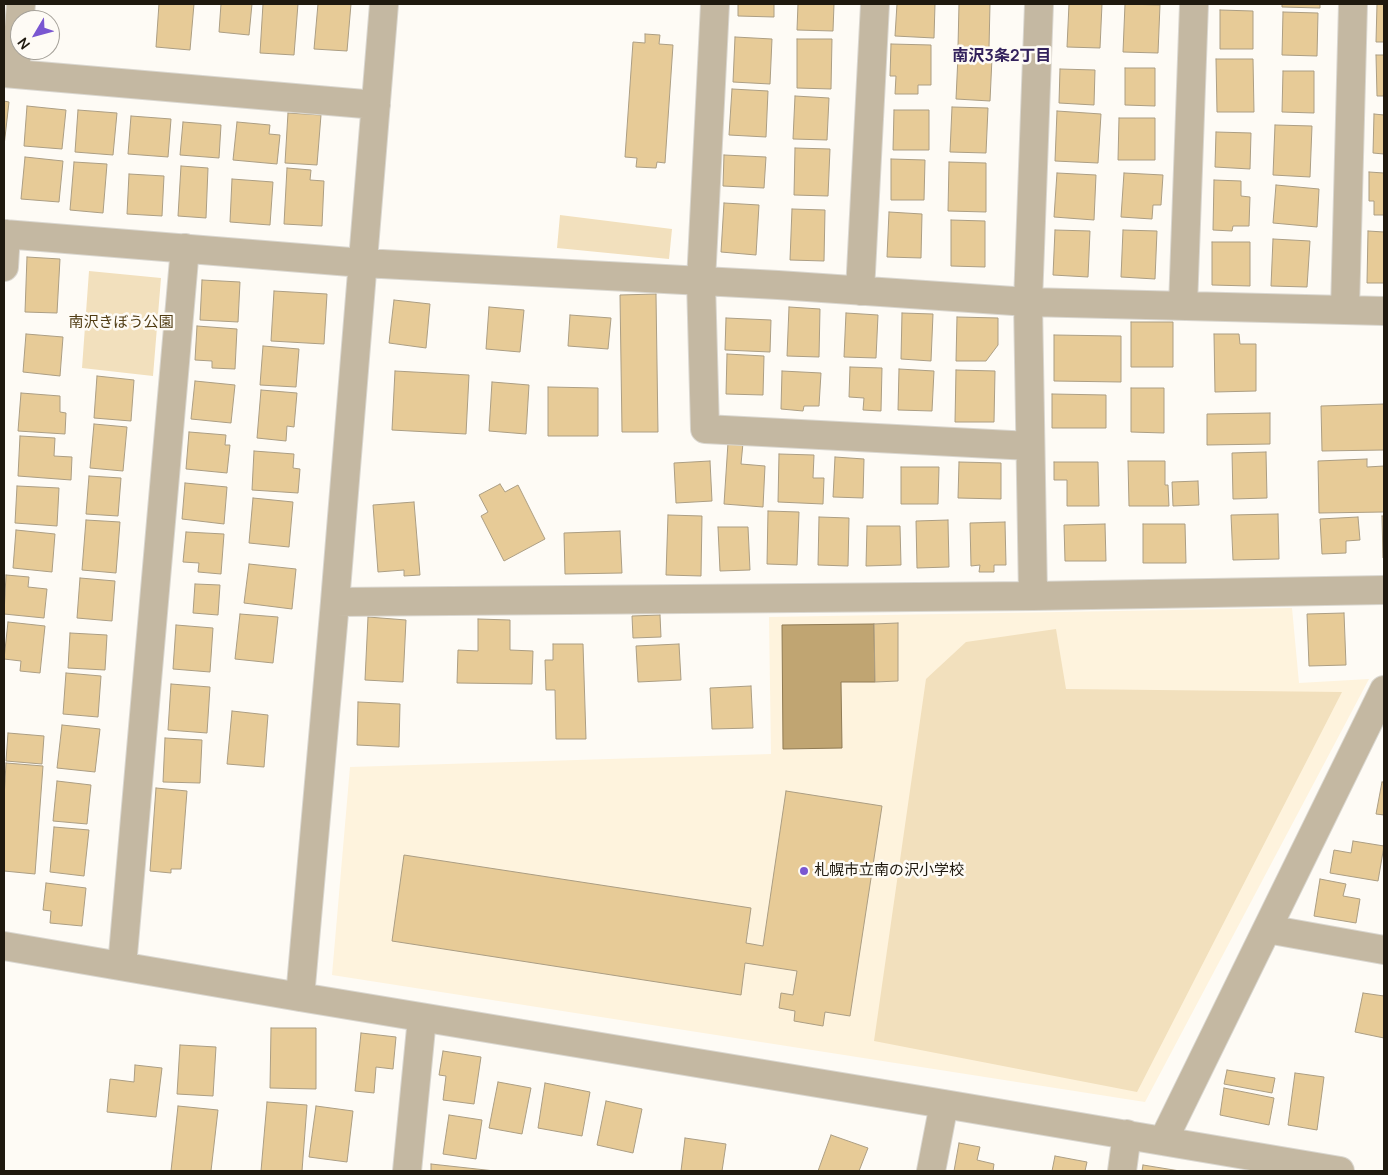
<!DOCTYPE html>
<html>
<head>
<meta charset="utf-8">
<style>
  body { margin:0 }
  #map { position:relative; width:1388px; height:1175px; overflow:hidden; background:#fefbf5; font-family:Manrope,sans-serif }
  canvas { display:block }
  .frame { position:absolute; inset:0; border:5px solid #1f190f; pointer-events:none }
  .north { position:absolute; left:10px; top:10px; width:50px; height:50px; box-sizing:border-box; background:#fefbf5; border:1px solid #a5a199; border-radius:50%; rotate:233deg; font-size:14px; font-weight:700; line-height:20px; text-align:center; color:#1f190f }
  .north::after { content:''; display:block; margin:auto; width:18px; height:22px; background:#7a57d1; clip-path:polygon(50% 0,100% 100%,50% 72%,0 100%) }
</style>
</head>
<body>
<div id="map">
<canvas width="1388" height="1175"></canvas>
<div class="frame"></div>
<div class="north">N</div>
</div>
<script>
const context = document.querySelector('canvas').getContext('2d');
context.lineJoin = 'round';
function fillPath(path, color) { context.fillStyle = color; context.fill(path, 'evenodd'); }
const poly = rows => new Path2D(rows.map(r => 'M' + r).join(''));
function stroke(path, color, width, dash) { context.strokeStyle = color; context.lineWidth = width; context.lineCap = dash ? 'butt' : 'round'; context.setLineDash(dash || []); context.stroke(path); }
function write(font, color, halo, rows, align = 'center') {
  context.font = font + ' Manrope,"Noto Sans JP",sans-serif'; context.lineWidth = 5; context.setLineDash([]); context.textBaseline = 'middle'; context.strokeStyle = halo; context.fillStyle = color; for (const [text, x, y, turn = 0] of rows) {
    context.save(); context.translate(x, y); context.rotate((+turn || 0) * Math.PI / 180); context.textAlign = isNaN(turn) ? turn : align; if (halo) context.strokeText(text, 0, 0); context.fillText(text, 0, 0); context.restore();
  }
}
fillPath(poly([
  [1292,608,1299,683,1369,679,1145,1102,332,975,350,767,771,754,769,617]
]), '#fef3dd');
fillPath(poly([
  [560,215,672,229,669,259,557,248],
  [89,271,161,278,153,376,82,368],
  [1056,629,1066,689,1342,692,1137,1092,874,1041,926,679,966,642]
]), '#f2e0bd');
const water = poly([
  [874,624,875,682,841,682,842,748,783,749,782,625,874,624]
]);
fillPath(water, '#c0a572');
stroke(water, '#907b54', 1);
const building = poly([
  [159,4,194,4,190,50,156,47,159,4],
  [221,4,252,4,249,35,219,32,221,4],
  [263,4,298,4,294,55,260,53,263,4],
  [318,4,351,4,347,51,314,49,318,4],
  [738,4,774,4,774,17,738,16,738,4],
  [798,4,834,4,833,31,797,30,798,4],
  [897,4,935,4,934,38,895,36,897,4],
  [959,4,990,4,989,48,958,47,959,4],
  [1069,4,1102,4,1100,48,1067,47,1069,4],
  [1125,4,1160,5,1158,53,1123,52,1125,4],
  [1282,4,1320,4,1320,8,1282,7,1282,4],
  [1377,4,1384,4,1384,42,1376,42,1377,4],
  [1220,10,1253,11,1253,49,1220,49,1220,10],
  [1283,12,1318,13,1317,56,1282,55,1283,12],
  [645,34,660,35,659,44,673,45,665,163,657,162,656,168,636,167,637,158,625,157,633,42,645,43,645,34],
  [735,37,772,39,770,84,733,82,735,37],
  [797,39,832,39,831,89,797,88,797,39],
  [891,44,931,45,931,85,918,85,918,94,895,94,896,76,890,76,891,44],
  [1376,55,1384,55,1384,96,1377,96,1376,55],
  [958,56,992,58,990,101,956,99,958,56],
  [1216,59,1253,59,1254,112,1217,112,1216,59],
  [1125,68,1155,68,1155,106,1125,105,1125,68],
  [1060,69,1095,70,1094,105,1059,103,1060,69],
  [1283,71,1314,71,1314,113,1282,112,1283,71],
  [732,89,768,91,766,137,729,135,732,89],
  [795,96,829,98,827,140,793,139,795,96],
  [4,101,9,102,4,146,4,101],
  [27,106,66,110,62,149,24,146,27,106],
  [952,107,988,108,986,153,950,152,952,107],
  [78,110,117,113,113,155,75,152,78,110],
  [894,110,929,110,929,150,893,150,894,110],
  [1057,111,1101,114,1098,163,1055,161,1057,111],
  [288,113,321,115,317,165,285,163,288,113],
  [1374,114,1384,115,1384,154,1373,153,1374,114],
  [131,116,171,119,168,157,128,154,131,116],
  [1119,118,1155,118,1155,160,1118,160,1119,118],
  [183,122,221,125,219,158,180,155,183,122],
  [237,122,270,125,269,134,280,135,277,164,233,160,237,122],
  [1275,125,1312,126,1310,177,1273,175,1275,125],
  [1216,132,1251,133,1250,169,1215,167,1216,132],
  [795,148,830,149,828,196,794,195,795,148],
  [724,155,766,157,764,188,723,186,724,155],
  [25,157,63,161,59,202,21,199,25,157],
  [891,159,925,160,924,200,891,200,891,159],
  [74,162,107,164,103,213,70,210,74,162],
  [949,162,986,163,986,212,948,211,949,162],
  [181,166,208,168,206,218,178,216,181,166],
  [287,168,311,170,310,180,324,181,322,226,284,224,287,168],
  [1369,172,1384,173,1384,215,1374,215,1374,201,1369,201,1369,172],
  [1057,173,1096,175,1094,220,1054,217,1057,173],
  [1124,173,1163,175,1161,205,1153,205,1152,219,1121,217,1124,173],
  [129,174,164,176,162,216,127,214,129,174],
  [232,179,273,182,270,225,230,222,232,179],
  [1214,180,1241,181,1241,196,1250,197,1249,226,1233,226,1232,231,1213,230,1214,180],
  [1276,185,1319,189,1317,227,1273,223,1276,185],
  [724,203,759,205,756,255,721,252,724,203],
  [792,209,825,210,824,261,790,260,792,209],
  [889,212,922,214,921,258,887,257,889,212],
  [951,220,985,221,985,267,951,266,951,220],
  [1055,230,1090,231,1088,277,1053,275,1055,230],
  [1123,230,1157,231,1155,279,1121,277,1123,230],
  [1368,231,1384,232,1384,283,1367,283,1368,231],
  [1273,239,1310,241,1307,287,1271,286,1273,239],
  [1212,242,1250,242,1250,286,1212,285,1212,242],
  [27,257,60,259,57,313,25,312,27,257],
  [202,280,240,282,238,322,200,320,202,280],
  [274,291,327,294,324,344,271,341,274,291],
  [656,294,658,432,622,432,620,295,656,294],
  [394,300,430,304,426,348,389,343,394,300],
  [489,307,524,310,520,352,486,349,489,307],
  [789,307,820,309,819,357,787,356,789,307],
  [846,313,878,315,876,358,844,357,846,313],
  [902,313,933,314,931,361,901,359,902,313],
  [570,315,611,318,608,349,568,346,570,315],
  [957,317,998,318,998,345,986,361,956,361,957,317],
  [726,318,771,320,770,352,725,350,726,318],
  [1131,322,1173,322,1173,367,1131,367,1131,322],
  [197,326,237,329,235,369,212,368,212,361,195,360,197,326],
  [26,334,63,337,60,376,23,372,26,334],
  [1214,334,1239,334,1240,344,1256,344,1256,391,1215,392,1214,334],
  [1054,335,1121,336,1121,382,1054,381,1054,335],
  [263,346,299,349,296,387,260,385,263,346],
  [727,354,764,356,763,395,726,394,727,354],
  [850,367,882,368,881,411,863,410,864,398,849,397,850,367],
  [899,369,934,371,932,411,898,410,899,369],
  [956,370,995,371,994,422,955,422,956,370],
  [395,371,469,375,466,434,392,430,395,371],
  [782,371,821,373,819,406,804,406,803,411,781,409,782,371],
  [97,376,134,380,131,421,94,418,97,376],
  [195,381,235,385,231,423,191,419,195,381],
  [492,382,529,385,526,434,489,431,492,382],
  [548,387,598,388,598,436,548,436,548,387],
  [1131,388,1164,388,1164,433,1131,432,1131,388],
  [261,390,297,393,294,427,287,426,286,441,257,438,261,390],
  [21,393,60,396,60,412,66,413,65,434,18,431,21,393],
  [1052,394,1106,395,1106,428,1052,428,1052,394],
  [1384,404,1384,450,1322,451,1321,406,1384,404],
  [1270,413,1270,444,1207,445,1207,414,1270,413],
  [94,424,127,427,123,471,90,468,94,424],
  [189,432,226,435,225,445,230,445,227,473,186,469,189,432],
  [20,436,55,438,54,456,72,457,71,480,18,476,20,436],
  [728,443,743,443,741,464,765,466,763,507,724,504,728,443],
  [254,451,294,454,293,468,300,469,298,493,252,490,254,451],
  [1266,452,1267,498,1233,499,1232,453,1266,452],
  [779,454,814,455,813,478,824,478,823,504,778,502,779,454],
  [835,457,864,459,863,498,833,497,835,457],
  [1367,459,1367,467,1384,466,1384,512,1319,513,1318,461,1367,459],
  [710,461,712,501,676,503,674,463,710,461],
  [1128,461,1165,461,1165,485,1168,485,1169,506,1129,506,1128,461],
  [959,462,1001,463,1001,499,958,498,959,462],
  [1054,462,1098,462,1099,506,1067,506,1067,480,1054,480,1054,462],
  [901,467,939,467,938,504,901,504,901,467],
  [89,476,121,478,118,516,86,514,89,476],
  [1198,481,1199,505,1173,506,1172,482,1198,481],
  [185,483,227,487,224,524,182,519,185,483],
  [500,484,505,492,518,485,545,539,504,561,481,516,488,512,479,495,500,484],
  [17,486,59,488,57,526,15,523,17,486],
  [253,498,293,502,289,547,249,543,253,498],
  [414,502,420,575,404,576,404,570,378,572,373,505,414,502],
  [768,511,799,512,797,565,767,564,768,511],
  [1278,514,1279,559,1233,560,1231,515,1278,514],
  [668,515,702,516,701,576,666,575,668,515],
  [1382,516,1384,516,1384,558,1383,558,1382,516],
  [819,517,849,518,848,566,818,565,819,517],
  [1358,517,1360,540,1346,541,1346,553,1322,554,1320,519,1358,517],
  [86,520,120,522,116,573,82,570,86,520],
  [948,520,949,567,917,568,916,521,948,520],
  [1005,522,1006,565,994,565,994,572,979,572,980,565,971,566,970,523,1005,522],
  [1105,524,1106,561,1065,561,1064,525,1105,524],
  [1143,524,1185,524,1186,563,1143,563,1143,524],
  [867,526,900,526,901,565,866,566,867,526],
  [718,527,748,527,750,570,720,571,718,527],
  [16,530,55,534,52,572,13,568,16,530],
  [620,531,622,573,565,574,564,533,620,531],
  [186,532,224,534,221,574,198,572,199,563,183,562,186,532],
  [249,564,296,569,292,609,244,603,249,564],
  [6,575,29,577,28,587,47,589,44,618,4,614,6,575],
  [80,578,115,581,112,621,77,618,80,578],
  [195,584,220,585,218,615,193,613,195,584],
  [1344,613,1346,665,1309,666,1307,614,1344,613],
  [240,614,278,617,273,663,235,659,240,614],
  [660,615,661,637,633,638,632,616,660,615],
  [368,617,406,620,403,682,365,680,368,617],
  [478,619,510,620,510,650,533,651,532,684,457,683,458,650,478,651,478,619],
  [8,622,45,626,40,673,20,671,21,661,4,659,8,622],
  [898,623,898,681,875,682,874,624,898,623],
  [176,625,213,628,210,672,173,669,176,625],
  [70,633,107,635,105,670,68,668,70,633],
  [553,644,583,644,586,739,556,739,555,690,546,690,545,660,553,660,553,644],
  [679,644,681,680,638,682,636,646,679,644],
  [66,673,101,676,98,717,63,714,66,673],
  [171,684,210,687,207,733,168,730,171,684],
  [751,686,753,728,712,729,710,688,751,686],
  [358,702,400,704,399,747,357,745,358,702],
  [232,711,268,715,264,767,227,764,232,711],
  [62,725,100,729,95,772,57,768,62,725],
  [8,733,44,736,42,764,6,761,8,733],
  [165,738,202,740,200,783,163,782,165,738],
  [6,763,43,766,35,874,4,871,4,799,6,763],
  [57,781,91,785,87,824,53,821,57,781],
  [1382,782,1384,782,1384,815,1376,814,1382,782],
  [156,788,187,791,181,869,171,869,171,873,150,871,156,788],
  [786,791,882,806,850,1016,825,1012,823,1026,794,1021,795,1011,779,1008,781,993,793,995,797,971,745,963,741,995,392,941,404,855,751,908,746,943,763,946,786,791],
  [54,827,89,830,84,876,50,872,54,827],
  [1353,841,1384,846,1378,881,1330,873,1334,850,1351,853,1353,841],
  [1320,879,1346,884,1343,896,1360,899,1356,923,1314,916,1320,879],
  [46,883,86,888,82,926,50,923,51,911,43,910,46,883],
  [1363,993,1384,996,1384,1038,1355,1032,1363,993],
  [271,1028,316,1028,316,1089,270,1088,271,1028],
  [361,1033,396,1037,393,1069,376,1067,374,1093,355,1091,361,1033],
  [180,1045,216,1047,213,1096,177,1094,180,1045],
  [443,1051,481,1057,474,1104,443,1100,446,1076,439,1075,443,1051],
  [135,1065,162,1068,156,1117,107,1112,110,1079,134,1082,135,1065],
  [1227,1070,1275,1078,1272,1093,1224,1084,1227,1070],
  [1295,1073,1324,1077,1317,1130,1288,1125,1295,1073],
  [498,1082,531,1088,522,1134,489,1128,498,1082],
  [545,1083,590,1092,582,1136,538,1128,545,1083],
  [1224,1088,1274,1098,1269,1125,1220,1115,1224,1088],
  [606,1101,642,1109,633,1153,597,1145,606,1101],
  [267,1102,307,1105,302,1171,261,1171,267,1102],
  [178,1106,218,1110,211,1171,171,1171,178,1106],
  [316,1106,353,1111,347,1162,309,1157,316,1106],
  [449,1115,482,1120,476,1159,443,1154,449,1115],
  [831,1135,868,1148,859,1171,818,1171,831,1135],
  [685,1138,726,1144,722,1171,681,1171,685,1138],
  [959,1143,980,1147,977,1160,994,1164,993,1171,954,1171,959,1143],
  [1055,1156,1087,1162,1085,1171,1052,1171,1055,1156],
  [431,1164,495,1171,431,1171,431,1164],
  [1143,1165,1180,1171,1142,1171,1143,1165]
]);
fillPath(building, '#e7cb97');
stroke(building, '#ac9e83', 1);
const minor = poly([
  [715,4,701,281,705,429,1030,446],
  [4,73,376,105],
  [15,74,21,4],
  [4,234,363,263,778,285,1028,302,1384,311],
  [4,267,6,234],
  [860,291,875,4],
  [1183,306,1194,4],
  [1345,310,1353,4],
  [1033,596,1028,302,1039,4],
  [335,602,1033,596,1384,590],
  [1267,929,1384,950],
  [4,946,300,997,944,1104,1340,1171],
  [122,966,185,248],
  [300,997,335,602,384,4],
  [1163,1141,1384,690],
  [407,1171,422,1018],
  [931,1171,944,1104],
  [1122,1171,1127,1134]
]);
stroke(minor, '#dad7d0', 30);
stroke(minor, '#c4b8a2', 28);
for (const [x, y, r, color] of [
  [804,871,5,"#7a57d1"]
]) { const dot = new Path2D(); dot.arc(x, y, r, 0, 2 * Math.PI); context.fillStyle = color; context.fill(dot); stroke(dot, '#fefbf5', 2); }
write('15px', '#503c13', '#fefbf5', [
  ["南沢きぼう公園",121,323]
]);
write('15px', '#1f190f', '#fefbf5', [
  ["札幌市立南の沢小学校",814,871]
], 'left');
write('bold 16px', '#33225c', '#fefbf5', [
  ["南沢3条2丁目",1002,57]
]);
</script>
</body>
</html>
